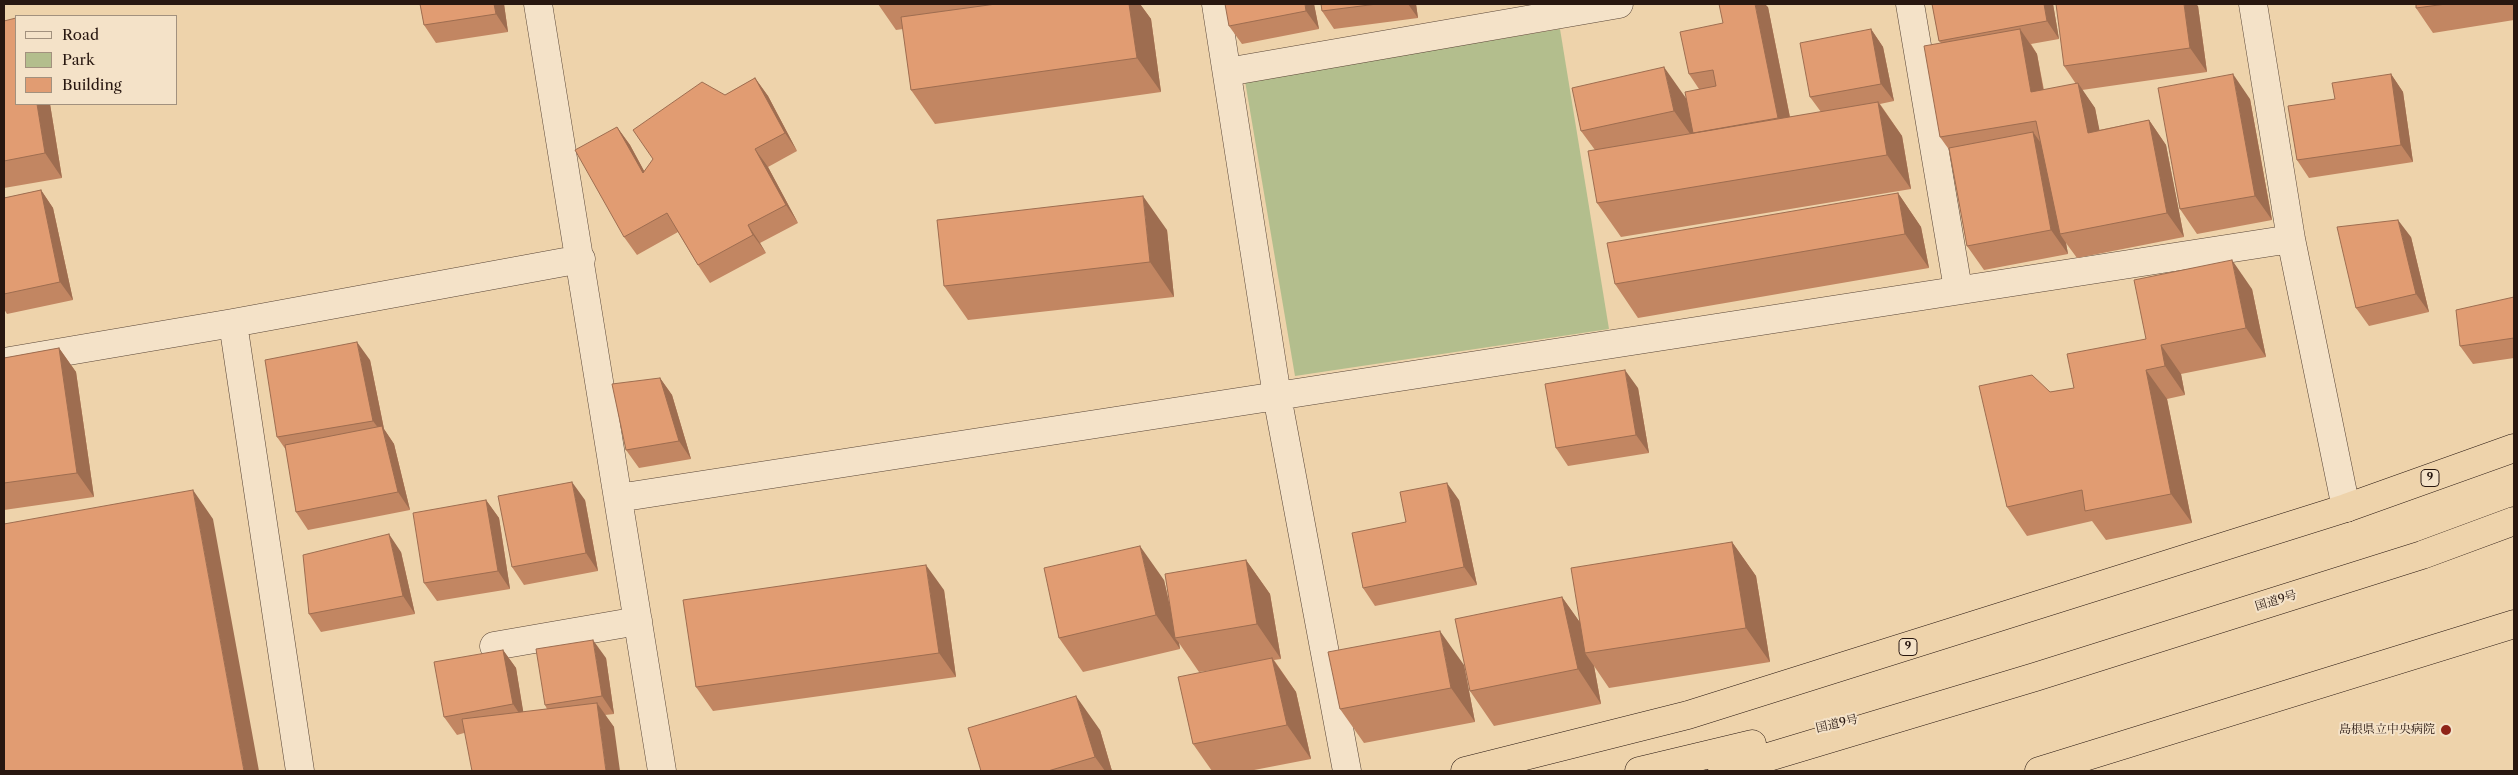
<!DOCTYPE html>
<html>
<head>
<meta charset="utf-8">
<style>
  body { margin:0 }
  #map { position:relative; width:2518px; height:775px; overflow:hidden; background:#eed3ab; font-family:"Libre Caslon Text",serif }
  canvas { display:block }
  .frame { position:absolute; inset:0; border:5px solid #281710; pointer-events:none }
  .legend { position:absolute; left:15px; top:15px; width:162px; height:90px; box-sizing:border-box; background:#f4e2c8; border:1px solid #a2917e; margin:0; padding:6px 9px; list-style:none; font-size:15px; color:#281710 }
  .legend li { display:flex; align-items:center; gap:10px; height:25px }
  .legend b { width:25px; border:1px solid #a2917e }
</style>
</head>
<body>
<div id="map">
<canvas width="2518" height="775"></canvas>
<div class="frame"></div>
<ul class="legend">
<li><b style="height:6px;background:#f4e2c8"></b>Road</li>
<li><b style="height:14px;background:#b3be8d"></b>Park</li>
<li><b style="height:14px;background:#e19c72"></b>Building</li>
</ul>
</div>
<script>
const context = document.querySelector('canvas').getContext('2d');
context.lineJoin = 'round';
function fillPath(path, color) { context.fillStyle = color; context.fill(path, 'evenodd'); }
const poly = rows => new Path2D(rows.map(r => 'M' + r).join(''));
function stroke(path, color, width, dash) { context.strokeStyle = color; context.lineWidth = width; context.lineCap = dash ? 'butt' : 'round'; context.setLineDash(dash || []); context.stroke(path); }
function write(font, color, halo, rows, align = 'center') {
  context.font = font + ' "Libre Caslon Text","Noto Serif JP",serif'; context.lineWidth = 4; context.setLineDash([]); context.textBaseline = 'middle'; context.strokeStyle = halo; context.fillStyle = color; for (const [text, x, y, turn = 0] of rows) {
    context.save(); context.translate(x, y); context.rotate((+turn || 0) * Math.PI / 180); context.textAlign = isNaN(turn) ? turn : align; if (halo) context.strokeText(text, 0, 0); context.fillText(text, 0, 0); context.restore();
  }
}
fillPath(poly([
  [1560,29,1609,329,1295,376,1245,81]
]), '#b3be8d');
const minor = poly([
  [538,4,662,771],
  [1216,4,1277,396,1347,771],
  [1910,4,1958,289],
  [2253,4,2291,239,2346,508],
  [1227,72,1619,4],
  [233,323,300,771],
  [4,362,233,323,581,259],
  [618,498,2291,239],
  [494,646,638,621]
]);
const highway = poly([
  [1465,771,1688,715,2346,508,2514,448],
  [1639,771,1752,744],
  [1722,771,2035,677,2422,555,2514,521],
  [2039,771,2514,624]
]);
stroke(minor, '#5a4637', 29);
stroke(highway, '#281710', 29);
stroke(minor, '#f4e2c8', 28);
stroke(highway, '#eed3ab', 28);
fillPath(poly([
  [420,4,504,4,508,32,436,43,424,25],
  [878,4,1140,4,1151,19,1161,92,935,124,911,90,903,29,896,30],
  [1314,4,1319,29,1242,44,1229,26],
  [1321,4,1416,4,1418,18,1334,29,1322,11],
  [1932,4,2053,4,2059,39,2031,44,2037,54,2044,90,2076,84,2064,66,2198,6,2207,72,2082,90,2095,108,2099,130,2149,120,2166,145,2184,237,2077,258,2066,243,2068,254,1984,270,1967,246,1950,151,1940,137,1941,43,1939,41],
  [2416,4,2514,4,2514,20,2433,33,2416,8],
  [1768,7,1790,117,1821,112,1810,97,1871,29,1883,47,1894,101,1880,104,1902,136,1911,189,1621,237,1597,203,1595,150,1581,131,1686,99,1699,89,1689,74,1723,23],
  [4,21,16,104,50,104,62,178,4,188],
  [2391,74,2403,92,2413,162,2309,178,2297,160,2335,99],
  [755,78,768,96,797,151,768,167,798,223,760,243,766,253,710,283,698,265,678,232,637,255,624,237,617,127,630,145,644,171,725,95],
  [2250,99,2272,220,2197,234,2180,209],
  [41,190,53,208,73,300,7,314,4,309,4,198],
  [1898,193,1921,227,1929,268,1638,318,1615,284],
  [1167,230,1174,297,968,320,944,286],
  [2411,237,2429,312,2369,326,2356,308],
  [2252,289,2266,357,2181,374,2185,395,2167,399,2192,523,2106,540,2092,521,2027,536,2007,507,2050,392,2074,388,2146,339],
  [2514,297,2514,358,2473,364,2460,346],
  [59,348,76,372,94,497,4,510,4,358],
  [370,360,384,429,394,444,410,510,308,530,296,512,286,450,277,437],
  [660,378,672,395,691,459,639,468,626,450],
  [1638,388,1649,453,1568,466,1556,448],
  [486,500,499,518,510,589,437,601,424,583],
  [585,500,598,571,524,585,512,567],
  [1459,500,1477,585,1375,606,1363,588,1406,522],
  [1732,542,1756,576,1770,662,1609,688,1594,666,1601,704,1494,726,1470,691,1562,597,1579,621],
  [401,552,415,614,321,632,309,614],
  [1246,560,1270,594,1281,659,1274,660,1296,692,1311,759,1249,771,1212,771,1193,744,1219,669,1199,672,1179,643,1180,649,1083,672,1059,638,1164,580,1169,602],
  [944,590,956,677,713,711,696,687],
  [503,650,516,668,523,712,547,709,545,705,606,658,614,714,605,715,614,727,464,733,457,735,444,717],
  [1464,665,1475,722,1364,743,1340,709],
  [1100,730,1112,771,981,771]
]), '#c28662');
fillPath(poly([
  [494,4,504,4,508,32,496,14],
  [1129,4,1140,4,1151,19,1161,92,1137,58],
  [1305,4,1314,4,1319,29,1306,11],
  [1408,4,1416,4,1418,18],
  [1755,4,1765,4,1768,7,1795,143,1778,118],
  [2044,4,2053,4,2059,39,2047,21],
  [2184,4,2196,4,2198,6,2207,72,2190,48],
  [1871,29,1883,47,1894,101,1881,84],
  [2020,29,2037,54,2048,117,2031,92],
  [1664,67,1688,101,1698,145,1674,111],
  [2233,74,2250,99,2272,220,2255,196],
  [2391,74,2403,92,2413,162,2401,145],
  [755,78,768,96,797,151,785,133],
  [2078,83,2095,108,2105,157,2088,133],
  [1878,102,1902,136,1911,189,1887,155],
  [37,104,50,104,62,178,45,153],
  [2149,120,2166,145,2184,237,2167,213],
  [617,127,630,145,655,191,643,173],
  [2033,132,2050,156,2060,234,2066,243,2068,254,2051,230],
  [755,149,768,167,798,223,786,205],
  [41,190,53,208,73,300,60,282],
  [1898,193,1921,227,1929,268,1905,234],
  [1143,196,1167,230,1174,297,1150,262],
  [2398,220,2411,237,2429,312,2416,294],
  [748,225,760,243,766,253,753,235],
  [2232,260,2252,289,2266,357,2246,328],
  [357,342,370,360,384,429,394,444,410,510,398,492,385,437,373,421],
  [2161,345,2181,374,2185,395,2165,366],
  [59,348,76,372,94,497,77,473],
  [1625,370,1638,388,1649,453,1636,435],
  [2146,370,2167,399,2192,523,2171,494],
  [660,378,672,395,691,459,679,441],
  [572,482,585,500,598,571,586,553],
  [1447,483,1459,500,1477,585,1464,567],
  [193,490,213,519,259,771,244,771],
  [486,500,499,518,510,589,498,571],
  [389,534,401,552,415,614,403,596],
  [1732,542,1756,576,1770,662,1746,628],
  [1140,546,1164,580,1177,638,1175,638,1179,643,1180,649,1156,615],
  [1246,560,1270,594,1281,659,1257,624],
  [926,565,944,590,956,677,939,653],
  [1562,597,1586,631,1585,653,1594,666,1601,704,1578,669],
  [1440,631,1464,665,1475,722,1451,688],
  [593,640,606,658,614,714,602,696],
  [503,650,516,668,525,722,513,704],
  [1272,658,1296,692,1311,759,1287,725],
  [1076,696,1100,730,1112,771,1105,771,1095,757],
  [597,703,614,727,620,771,606,771]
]), '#9e6d50');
const building = poly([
  [420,4,494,4,496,14,424,25,420,4],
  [996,4,1129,4,1137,58,911,90,901,17,996,4],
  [1225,4,1305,4,1306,11,1229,26,1225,4],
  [1321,4,1377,4,1322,11,1321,4],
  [1719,4,1755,4,1778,118,1693,133,1685,92,1716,86,1713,70,1689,74,1680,32,1723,23,1719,4],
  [1932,4,2044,4,2047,21,1939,41,1932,4],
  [2056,4,2184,4,2190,48,2064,66,2056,4],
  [2416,4,2446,4,2416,8,2416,4],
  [16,18,16,104,37,104,45,153,4,161,4,21,16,18],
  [1871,29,1881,84,1810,97,1800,43,1871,29],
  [2020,29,2031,92,2078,83,2088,133,2149,120,2167,213,2060,234,2036,121,1940,137,1924,46,2020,29],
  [1664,67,1674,111,1581,131,1572,88,1664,67],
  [2233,74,2255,196,2180,209,2158,88,2233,74],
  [2391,74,2401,145,2297,160,2288,106,2335,99,2332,83,2391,74],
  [755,78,785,133,755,149,786,205,748,225,753,235,698,265,667,213,624,237,575,150,617,127,643,173,653,159,633,130,702,82,725,95,755,78],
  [1878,102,1887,155,1597,203,1588,151,1878,102],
  [2033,132,2051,230,1967,246,1949,148,2033,132],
  [41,190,60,282,4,294,4,198,41,190],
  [1898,193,1905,234,1615,284,1607,243,1898,193],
  [1143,196,1150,262,944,286,937,220,1143,196],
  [2398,220,2416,294,2356,308,2337,227,2398,220],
  [2232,260,2246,328,2161,345,2165,366,2146,370,2171,494,2085,511,2082,490,2007,507,1979,386,2032,375,2050,392,2074,388,2067,354,2146,339,2134,280,2232,260],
  [2514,297,2514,338,2460,346,2456,310,2514,297],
  [357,342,373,421,277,437,265,360,357,342],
  [59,348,77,473,4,483,4,358,59,348],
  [1625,370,1636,435,1556,448,1545,384,1625,370],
  [660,378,679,441,626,450,612,384,660,378],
  [382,426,398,492,296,512,285,445,382,426],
  [572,482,586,553,512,567,498,496,572,482],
  [1447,483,1464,567,1363,588,1352,533,1406,522,1400,492,1447,483],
  [193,490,244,771,4,771,4,524,193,490],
  [486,500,498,571,424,583,413,513,486,500],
  [389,534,403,596,309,614,303,555,389,534],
  [1732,542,1746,628,1585,653,1571,568,1732,542],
  [1140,546,1156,615,1059,638,1044,568,1140,546],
  [1246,560,1257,624,1175,638,1165,574,1246,560],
  [926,565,939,653,696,687,683,600,926,565],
  [1562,597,1578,669,1470,691,1455,619,1562,597],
  [1440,631,1451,688,1340,709,1328,652,1440,631],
  [593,640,602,696,545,705,536,649,593,640],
  [503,650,513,704,444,717,434,662,503,650],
  [1272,658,1287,725,1193,744,1178,677,1272,658],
  [1076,696,1095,757,1048,771,981,771,968,728,1076,696],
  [597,703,606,771,472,771,462,719,597,703]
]);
fillPath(building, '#e19c72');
stroke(building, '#9e6d50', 1);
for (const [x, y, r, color] of [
  [2446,730,6,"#8f2418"]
]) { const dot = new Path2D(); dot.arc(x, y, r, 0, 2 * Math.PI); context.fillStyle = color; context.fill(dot); stroke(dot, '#f4e2c8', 2); }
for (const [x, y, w] of [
  [2430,478,18],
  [1908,647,18]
]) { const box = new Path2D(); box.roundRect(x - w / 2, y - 8.5, w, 17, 4); context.fillStyle = '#f4e2c8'; context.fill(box); stroke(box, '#281710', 1); }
write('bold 11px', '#281710', null, [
  ["9",2430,478],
  ["9",1908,647]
]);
write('12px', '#281710', '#f4e2c8', [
  ["国道9号",2276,601,-17],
  ["国道9号",1837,724,-13]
]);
write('12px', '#281710', '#f4e2c8', [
  ["島根県立中央病院",2435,730]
], 'right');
</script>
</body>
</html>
